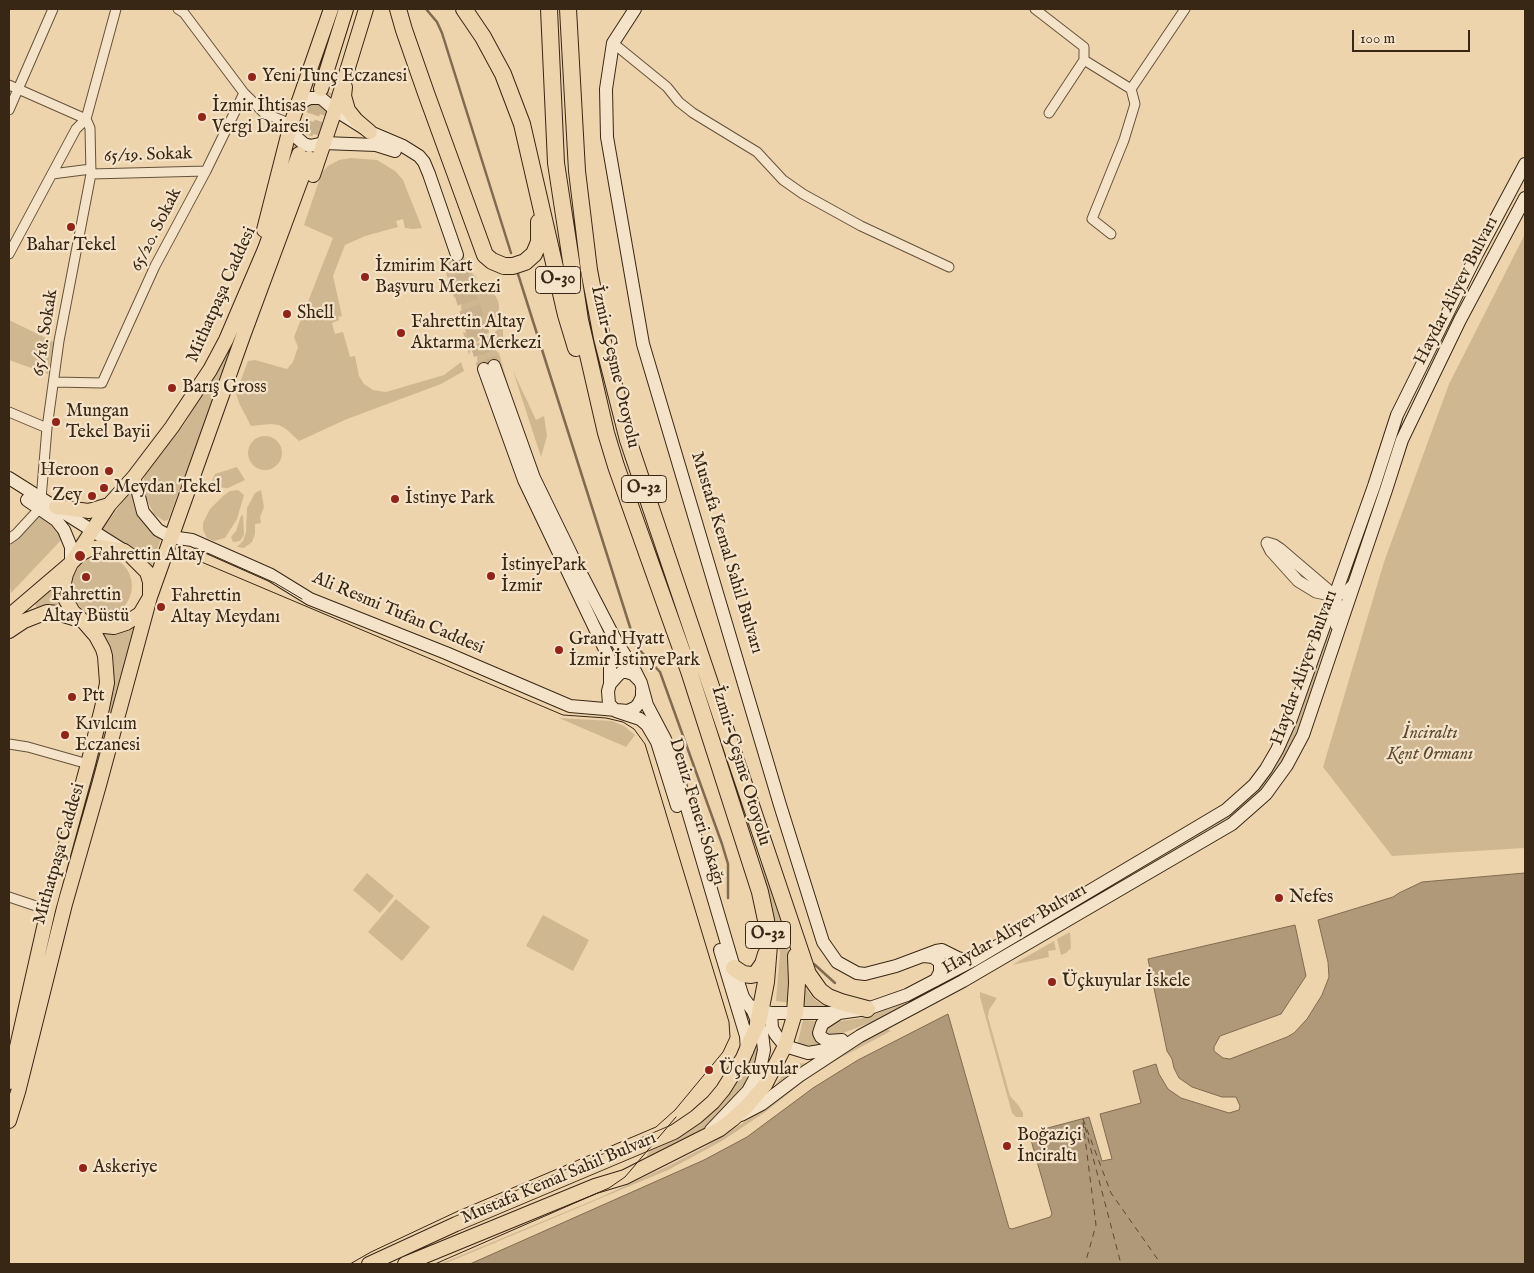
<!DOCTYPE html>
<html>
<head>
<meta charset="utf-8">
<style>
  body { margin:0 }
  #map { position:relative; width:1534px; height:1273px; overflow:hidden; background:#eed4ac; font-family:"IM FELL English",serif }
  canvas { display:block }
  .frame { position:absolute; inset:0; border:10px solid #392715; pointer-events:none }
  .scale { position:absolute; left:1352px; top:30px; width:118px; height:22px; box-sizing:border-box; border:2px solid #392715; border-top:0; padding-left:6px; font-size:15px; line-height:18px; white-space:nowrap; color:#392715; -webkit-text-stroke:4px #f4e3c9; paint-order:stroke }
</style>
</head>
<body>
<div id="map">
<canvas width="1534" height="1273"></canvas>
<div class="frame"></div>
<div class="scale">100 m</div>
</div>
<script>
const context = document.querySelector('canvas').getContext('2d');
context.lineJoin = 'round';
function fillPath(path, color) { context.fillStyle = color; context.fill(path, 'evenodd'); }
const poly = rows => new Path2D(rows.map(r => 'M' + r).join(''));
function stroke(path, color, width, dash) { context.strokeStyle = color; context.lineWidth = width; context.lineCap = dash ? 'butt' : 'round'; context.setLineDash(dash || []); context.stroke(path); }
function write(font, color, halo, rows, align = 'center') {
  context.font = font + ' "IM FELL English",serif'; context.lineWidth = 4.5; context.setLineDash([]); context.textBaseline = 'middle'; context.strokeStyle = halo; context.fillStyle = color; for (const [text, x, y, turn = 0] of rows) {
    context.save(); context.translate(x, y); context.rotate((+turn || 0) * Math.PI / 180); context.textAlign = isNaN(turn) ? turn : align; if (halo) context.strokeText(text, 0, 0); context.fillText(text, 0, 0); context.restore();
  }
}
fillPath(poly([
  [351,158,377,160,395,171,403,180,422,228,413,229,405,228,403,219,396,221,398,227,365,236,345,245,333,276,342,316,338,317,339,320,332,323,335,334,343,332,350,357,355,356,359,376,364,384,373,390,386,392,444,375,461,362,464,371,441,384,347,419,299,441,286,429,279,425,270,424,251,426,239,403,236,393,248,361,255,360,287,369,293,362,298,347,294,337,333,238,304,225,322,172,328,166,339,160],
  [1525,234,1525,848,1392,856,1323,767,1384,562,1449,384],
  [460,254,469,270,477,278,461,286,454,298,442,260],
  '461 307a19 19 0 1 1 38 0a19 19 0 1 1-38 0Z',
  [249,305,168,520,164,521,154,514,146,498,143,485,145,472,184,425,216,372],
  [9,320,54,342,48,374,9,360],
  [503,324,503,349,497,342,490,339,482,339,472,345,469,355,463,332,473,335,487,336,494,333],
  [486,348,494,349,499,353,516,412,478,371,477,357,480,352],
  [513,371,536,420,544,416,547,436,541,457],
  '248 453a17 17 0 1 1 34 0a17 17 0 1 1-34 0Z',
  [237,467,245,480,228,488,213,487,211,483,215,474],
  [238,490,244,495,237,519,225,538,214,541,207,538,203,530,203,523,210,509,223,496,230,491],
  [261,490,264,507,260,517,261,523,255,524,255,534,252,542,244,548,237,547,243,541,246,532,247,508,255,493],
  [131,491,135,509,141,520,161,538,151,568,138,555,102,529],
  [40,511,64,537,11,593,9,580,9,543],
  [243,515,244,535,240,541,233,542,231,537,236,531,241,516],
  '72 586a30 30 0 1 1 60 0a30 30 0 1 1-60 0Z',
  [56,584,57,592,63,609,38,610,34,603],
  [1333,609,1336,615,1317,670,1315,689,1298,734,1284,763,1263,791,1241,812,1069,915,1062,912,1223,818,1278,761,1290,737],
  [137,624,28,1038,22,1038,105,724,114,683,113,658,102,631],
  [559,718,612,721,624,726,635,735,626,747],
  [758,847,770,874,790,956,791,1003,776,1001,780,953],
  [367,873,394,896,380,913,353,890],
  [396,899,430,927,402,961,368,932],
  [543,915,589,940,573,971,526,946],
  [1052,920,1057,922,930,994,872,1022,830,1038,823,1034,824,1023,864,1018,910,998],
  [1070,932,1071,948,1066,953,1061,955,1057,939],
  [1054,941,1056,950,1048,951,1049,957,1012,965],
  [804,986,814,999,825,1007,804,1009],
  [980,992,997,998,989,1010,988,1017,1010,1096,1019,1106,1023,1113,1023,1117,1016,1117,1012,1113,980,997],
  [803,1020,816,1021,815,1037,825,1045,796,1050],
  [885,1028,891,1031,840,1058,808,1078,764,1113,722,1141,668,1170,444,1264,440,1264,599,1198,668,1166,705,1147,749,1119,790,1088],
  [757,1041,759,1052,746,1088,706,1129,675,1147,646,1157,651,1148,723,1098,743,1072],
  [808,1063,776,1084,791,1064]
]), '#cfb792');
const water = poly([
  [1525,873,1525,1264,470,1264,704,1160,747,1137,813,1088,858,1060,948,1014,1009,1228,1012,1229,1050,1217,1052,1214,1029,1133,1089,1117,1102,1161,1112,1159,1100,1114,1141,1103,1133,1071,1156,1064,1159,1074,1168,1089,1181,1098,1229,1113,1239,1110,1240,1106,1236,1097,1222,1097,1192,1087,1179,1078,1174,1068,1172,1059,1167,1051,1148,959,1295,925,1306,976,1281,1014,1220,1036,1214,1047,1214,1051,1223,1058,1230,1059,1287,1037,1294,1033,1307,1019,1322,995,1329,977,1328,962,1318,920,1393,897,1399,893,1422,882,1525,873]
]);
fillPath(water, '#b09979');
stroke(water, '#806b51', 1);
stroke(poly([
  [426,9,437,22,442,33,511,253],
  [518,274,636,646,660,672,722,844,728,864,728,898],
  [814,964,835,983]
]), '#806b51', 2.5);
stroke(poly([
  [1083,1119,1111,1193,1161,1264],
  [1083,1122,1096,1225,1085,1264],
  [1085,1127,1121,1264]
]), '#5d4933', 1, [6, 5]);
stroke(poly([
  [457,255,494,366],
  [449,258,484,369]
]), '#cab18e', 12, [12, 6]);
stroke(poly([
  [299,154,321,89],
  [310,155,331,93]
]), '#cab18e', 14, [14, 7]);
const minor = poly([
  [178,9,184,13,244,93,264,113,291,124],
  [1035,9,1084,47,1084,60,1131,89,1135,104,1124,140,1092,219,1111,234],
  [613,43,667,87,679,102,693,113,757,152,783,180,803,194,861,226,949,267],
  [9,85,86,119,76,129,9,254],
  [1131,89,1185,9],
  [9,110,53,9],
  [1049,113,1084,60],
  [52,174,91,169],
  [91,174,206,171],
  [55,382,102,383,155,266,206,171,244,93],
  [9,412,47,428],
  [41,499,47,428,59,341,91,174,90,128,86,119,116,9],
  [9,539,16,534,40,508],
  [9,744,28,747,88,764],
  [9,897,48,910]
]);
const tertiary = poly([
  [1336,625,1339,611,1335,596,1280,549,1274,545,1267,543,1271,551,1298,581,1316,592,1335,596,1338,595,1346,592,1355,583]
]);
const secondary = poly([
  [635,9,613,43,606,89,607,137,643,344,780,805,823,942,837,962,857,973,865,974,896,966,936,951,942,950,958,958,972,961],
  [297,108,304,101,310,98,321,98,335,110,370,132,403,146,419,156,424,162,429,174,457,255],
  [291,124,295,136,304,144,310,146,324,143,376,145,395,151],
  [494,366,534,478,574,560,616,641,635,671,641,683,647,705,665,739,675,767,740,988,743,997,753,1011,762,1033,764,1050,761,1064,755,1078,748,1091,711,1130],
  [484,369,524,480,610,660,610,684],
  [134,477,143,512,158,530,171,537,192,540,271,575,310,599,446,653,570,706,628,711,636,707,639,703,642,697,642,690],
  [9,478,123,550],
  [27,500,56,520,64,530,71,547,71,563],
  [640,681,633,674,627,672,622,672,618,675,610,684,608,691,609,704,616,711,640,719,647,725,657,742,677,806],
  [720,950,746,1036,747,1051],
  [924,956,933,957,940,962,940,972,936,980],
  [749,1005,761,1011,771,1013,839,1013,867,1009,907,995,972,961,1226,810,1254,785,1266,769,1277,750,1291,719,1374,486,1397,415,1477,254,1525,164],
  [771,1013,772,1028,776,1035,785,1046,808,1053,820,1051,837,1046],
  [839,1013,822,1024,819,1033,821,1037,827,1041,842,1040],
  [741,1115,762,1104,799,1076,860,1036,963,981,1232,824,1266,794,1287,765,1303,735,1386,490,1402,440,1460,320,1525,198]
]);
const primary = poly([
  [345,87,344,96,348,110,356,120,370,132],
  [321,89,346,9],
  [313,175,335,110,366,9],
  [264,230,291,124,331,9],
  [56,507,89,511,109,505],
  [101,547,124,551,131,556,147,572,150,582,150,597,140,614,126,623,114,627,94,625,83,621,73,612,66,600,63,587,66,574,71,563,80,554,90,549,101,547],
  [9,616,71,563,109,505,134,477,172,427,210,370,226,340,265,249,299,154],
  [9,631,24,621,47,612,57,613,80,620],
  [9,1082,48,910,88,764,102,708,107,683,105,656,103,649,96,636,83,621],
  [9,1121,18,1092,65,904,99,785,150,597,243,336,309,158],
  [369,1264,456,1224,674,1132,696,1117,713,1102,723,1090,743,1058,758,1023],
  [405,1264,595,1186,625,1177,720,1129,733,1119,747,1106,765,1085,785,1046,795,1013]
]);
const motorway = poly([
  [398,9,404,30,426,93,485,255,492,261,504,266,513,266,525,262,534,254,539,242,539,222],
  [464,9,483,37,503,74,522,124,566,315,576,348],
  [549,9,556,163,580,320,606,433,616,466,689,671,760,892,766,920,769,945,766,982,758,1023],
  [568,9,577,171,589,270,602,338,628,440,808,974,820,991,828,997,841,1002,867,1009],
  [734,968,743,974,751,975,756,974,763,964,766,954],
  [795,1013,797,983,796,956]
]);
stroke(minor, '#66523b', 11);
stroke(tertiary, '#66523b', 13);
stroke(secondary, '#392715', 14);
stroke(primary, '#392715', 16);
stroke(motorway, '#392715', 18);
stroke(minor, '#f4e3c9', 9);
stroke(tertiary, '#f4e3c9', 11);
stroke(secondary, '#f4e3c9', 12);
stroke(primary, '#eed4ac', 14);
stroke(motorway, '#eed4ac', 16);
stroke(poly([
  [196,548,275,583,302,599],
  [192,558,563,715,606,718,623,722,634,729,645,744,729,1022,730,1037,723,1052,675,1110,656,1127,456,1212,371,1252,350,1264],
  [435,1264,609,1188,625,1177,676,1117]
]), '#392715', 1);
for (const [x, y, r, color] of [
  [252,77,5,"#8f2418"],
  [202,117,5,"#8f2418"],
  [71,227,5,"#8f2418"],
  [365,277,5,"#8f2418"],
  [287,314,5,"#8f2418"],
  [401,333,5,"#8f2418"],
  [172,388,5,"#8f2418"],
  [56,422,5,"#8f2418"],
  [109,471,5,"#8f2418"],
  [104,488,5,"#8f2418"],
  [92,496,5,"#8f2418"],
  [395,499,5,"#8f2418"],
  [80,556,6,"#8f2418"],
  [491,576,5,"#8f2418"],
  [86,577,5,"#8f2418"],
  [161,607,5,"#8f2418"],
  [559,650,5,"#8f2418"],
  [72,697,5,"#8f2418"],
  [65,735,5,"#8f2418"],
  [1279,898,5,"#8f2418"],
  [1052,982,5,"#8f2418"],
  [709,1070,5,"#8f2418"],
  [1007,1146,5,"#8f2418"],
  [83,1168,5,"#8f2418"]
]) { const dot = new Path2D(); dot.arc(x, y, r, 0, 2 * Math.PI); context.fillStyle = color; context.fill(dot); stroke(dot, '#f4e3c9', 2); }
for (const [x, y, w] of [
  [558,280,45],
  [644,489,45],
  [768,935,45]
]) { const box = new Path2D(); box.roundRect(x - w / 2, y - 13.5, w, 27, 4); context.fillStyle = '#f4e3c9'; context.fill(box); stroke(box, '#392715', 1); }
write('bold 16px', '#392715', null, [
  ["O-30",558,280],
  ["O-32",644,489],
  ["O-32",768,935]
]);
write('18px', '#392715', '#f4e3c9', [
  ["Yeni Tunç Eczanesi",262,77],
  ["İzmir İhtisas",212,107],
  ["Vergi Dairesi",212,128],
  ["Bahar Tekel",71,246,"center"],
  ["İzmirim Kart",375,267],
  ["Başvuru Merkezi",375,288],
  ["Shell",297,314],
  ["Fahrettin Altay",411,323],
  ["Aktarma Merkezi",411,344],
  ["Barış Gross",182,388],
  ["Mungan",66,412],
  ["Tekel Bayii",66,433],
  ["Heroon",99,471,"right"],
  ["Meydan Tekel",114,488],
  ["Zey",82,496,"right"],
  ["İstinye Park",405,499],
  ["Fahrettin Altay",91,556],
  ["İstinyePark",501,566],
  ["İzmir",501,587],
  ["Fahrettin",86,596,"center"],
  ["Altay Büstü",86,617,"center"],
  ["Fahrettin",171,597],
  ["Altay Meydanı",171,618],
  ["Grand Hyatt",569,640],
  ["İzmir İstinyePark",569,661],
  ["Ptt",82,697],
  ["Kıvılcım",75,725],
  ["Eczanesi",75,746],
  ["Nefes",1289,898],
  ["Üçkuyular İskele",1062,982],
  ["Üçkuyular",719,1070],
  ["Boğaziçi",1017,1136],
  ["İnciraltı",1017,1157],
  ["Askeriye",93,1168]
], 'left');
write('18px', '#392715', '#f4e3c9', [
  ["65/19. Sokak",148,156,-2],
  ["65/20. Sokak",157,230,-63],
  ["Haydar Aliyev Bulvarı",1457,291,-63],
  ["Mithatpaşa Caddesi",222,295,-66],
  ["65/18. Sokak",46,333,-81],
  ["İzmir-Çeşme Otoyolu",614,367,77],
  ["Mustafa Kemal Sahil Bulvarı",726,553,73],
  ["Ali Resmi Tufan Caddesi",398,614,23],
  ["Haydar Aliyev Bulvarı",1305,668,-70],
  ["İzmir-Çeşme Otoyolu",740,766,73],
  ["Deniz Feneri Sokağı",696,812,73],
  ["Mithatpaşa Caddesi",60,854,-74],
  ["Haydar Aliyev Bulvarı",1015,930,-30],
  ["Mustafa Kemal Sahil Bulvarı",559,1179,-23]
]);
write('italic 18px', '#5e4b34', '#f4e3c9', [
  ["İnciraltı",1430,734],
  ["Kent Ormanı",1430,755]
]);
</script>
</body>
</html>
